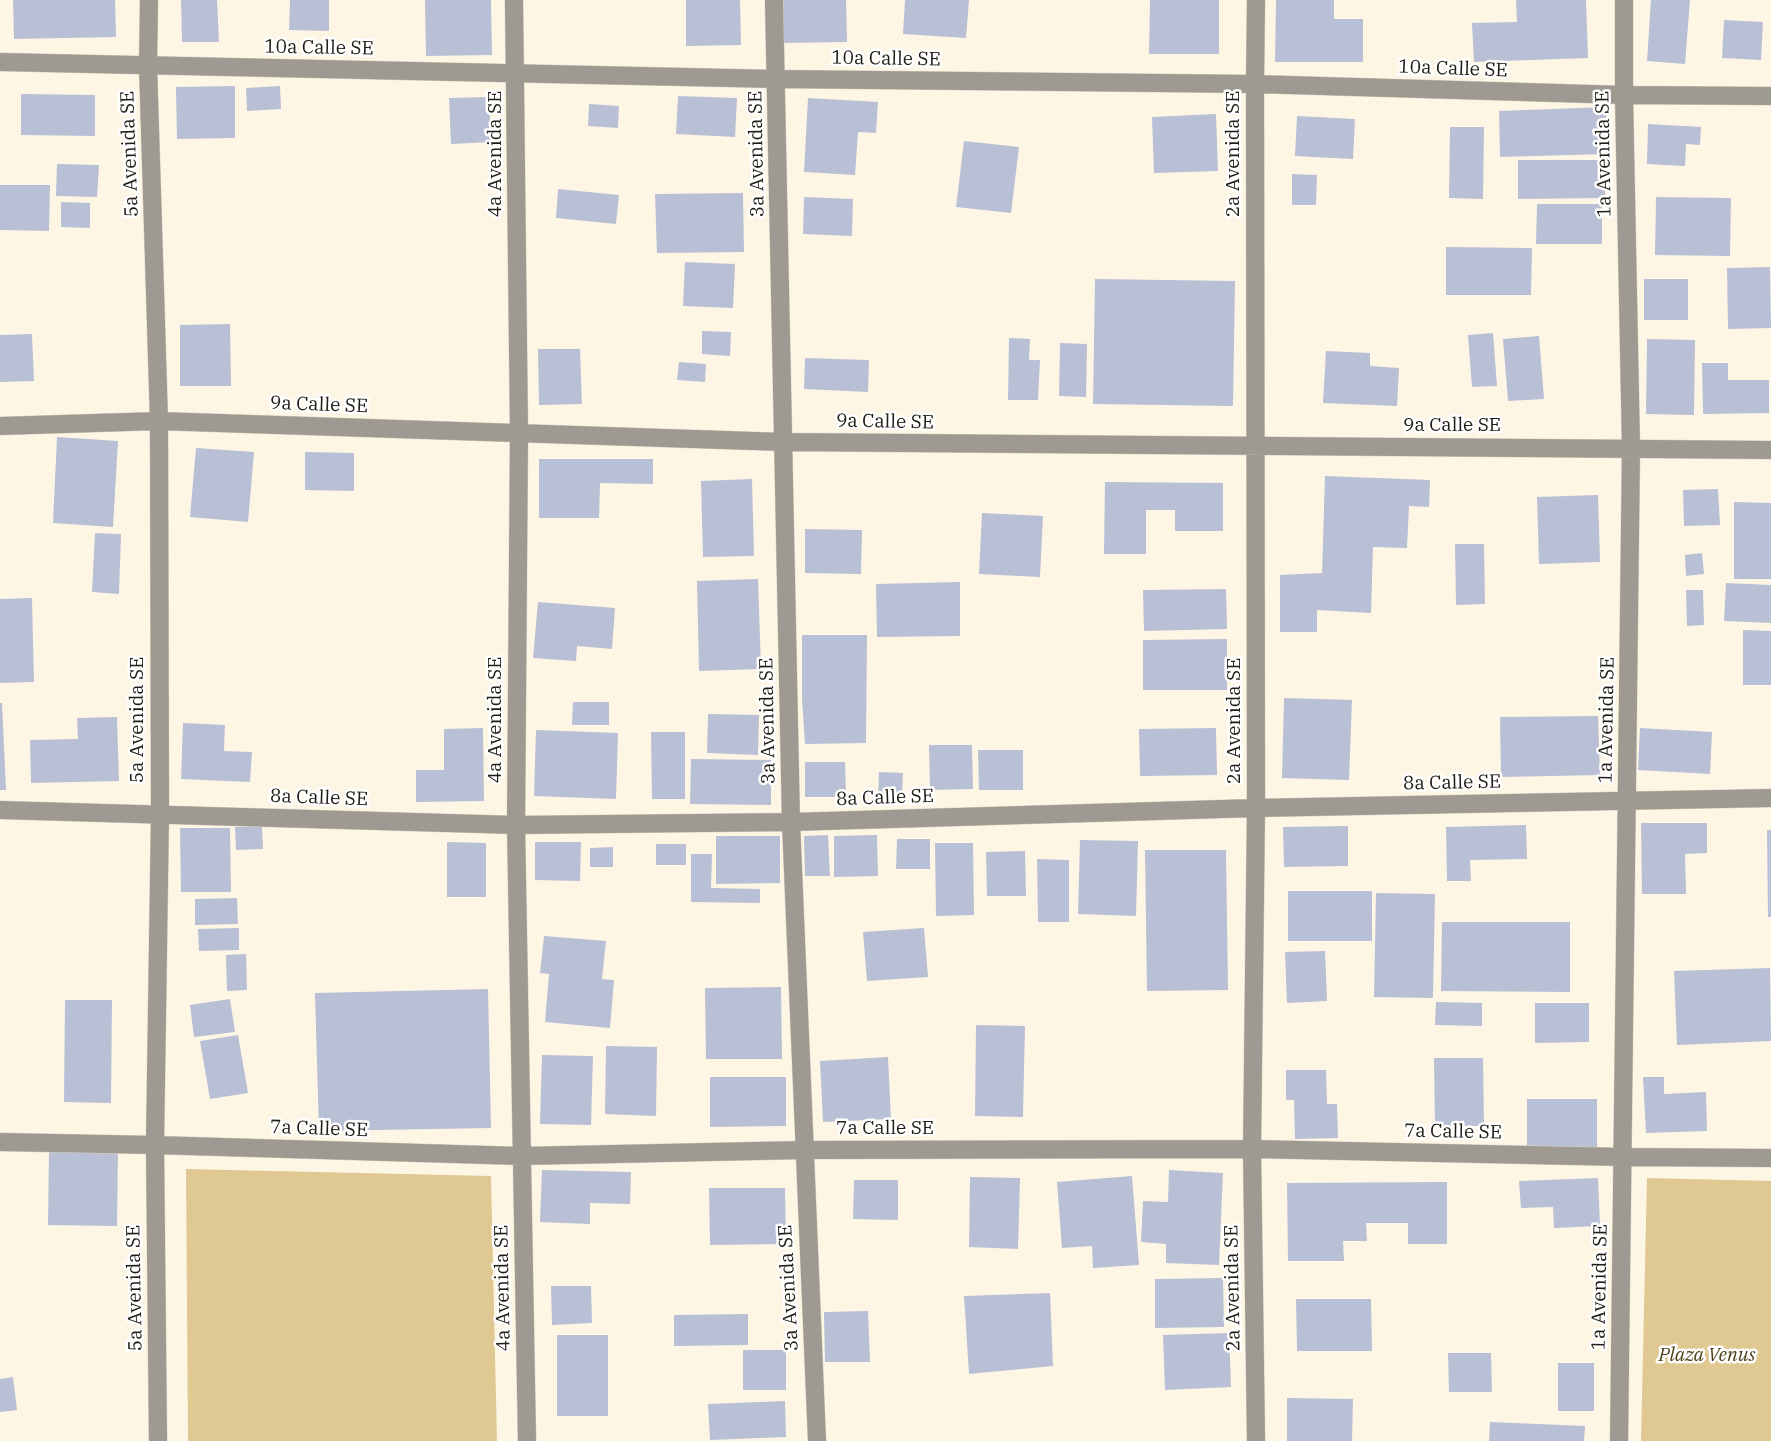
<!DOCTYPE html>
<html>
<head>
<meta charset="utf-8">
<style>
  body { margin:0 }
  canvas { display:block; background:#fef6e5 }
</style>
</head>
<body>
<canvas width="1771" height="1441"></canvas>
<script>
const context = document.querySelector('canvas').getContext('2d');
context.lineJoin = 'round';
function fillPath(path, color) { context.fillStyle = color; context.fill(path, 'evenodd'); }
const poly = rows => new Path2D(rows.map(r => 'M' + r).join(''));
function stroke(path, color, width, dash) { context.strokeStyle = color; context.lineWidth = width; context.lineCap = dash ? 'butt' : 'round'; context.setLineDash(dash || []); context.stroke(path); }
function write(font, color, halo, rows, align = 'center') {
  context.font = font + ' "IBM Plex Serif",serif'; context.lineWidth = 5; context.setLineDash([]); context.textBaseline = 'middle'; context.strokeStyle = halo; context.fillStyle = color; for (const [text, x, y, turn = 0] of rows) {
    context.save(); context.translate(x, y); context.rotate((+turn || 0) * Math.PI / 180); context.textAlign = isNaN(turn) ? turn : align; if (halo) context.strokeText(text, 0, 0); context.fillText(text, 0, 0); context.restore();
  }
}
fillPath(poly([
  [186,1169,491,1176,497,1441,188,1441],
  [1647,1178,1771,1181,1771,1441,1641,1441]
]), '#e0c892');
fillPath(poly([
  [13,0,115,0,116,37,14,39],
  [181,0,217,0,219,42,182,42],
  [290,0,329,0,329,31,289,30],
  [425,0,491,0,492,55,426,56],
  [686,0,740,0,741,45,686,46],
  [782,0,846,0,847,42,783,43],
  [905,0,969,0,966,38,903,34],
  [1150,0,1219,0,1219,54,1149,54],
  [1276,0,1334,0,1334,19,1363,19,1363,62,1275,62],
  [1516,0,1586,0,1588,58,1474,62,1472,23,1517,22],
  [1651,0,1690,0,1685,64,1647,61],
  [1724,20,1763,22,1761,60,1722,58],
  [235,86,235,138,177,139,176,87],
  [280,86,281,109,247,111,246,88],
  [21,94,95,95,95,136,21,135],
  [678,96,737,98,735,137,676,134],
  [489,97,491,142,451,144,449,98],
  [808,98,878,102,876,133,858,132,855,175,804,172],
  [589,104,619,106,618,128,588,126],
  [1606,107,1607,154,1500,157,1499,111],
  [1216,114,1218,171,1154,173,1152,117],
  [1297,116,1355,119,1353,159,1295,156],
  [1648,124,1701,127,1700,145,1686,144,1685,166,1647,164],
  [1450,127,1484,127,1483,199,1449,198],
  [964,141,1019,147,1011,213,956,207],
  [1518,160,1605,160,1605,198,1518,199],
  [57,164,99,165,97,197,56,196],
  [1292,174,1317,175,1316,205,1292,205],
  [0,185,50,185,49,231,0,230],
  [558,189,619,195,616,224,556,218],
  [743,193,744,252,657,253,655,194],
  [804,197,853,199,852,236,803,234],
  [1656,197,1731,198,1730,256,1655,255],
  [61,202,90,203,90,228,61,227],
  [1537,204,1602,204,1602,244,1536,244],
  [1446,247,1532,248,1531,295,1446,295],
  [685,262,735,264,733,308,683,306],
  [1770,267,1771,328,1728,329,1727,268],
  [1095,279,1235,281,1233,406,1093,404],
  [1644,279,1688,279,1688,320,1644,320],
  [230,324,231,386,180,386,180,325],
  [702,331,731,332,730,356,702,354],
  [1493,333,1497,386,1472,387,1468,335],
  [32,334,34,381,0,382,0,335],
  [1539,336,1544,399,1508,401,1503,339],
  [1009,338,1030,339,1029,360,1040,360,1038,400,1008,400],
  [1647,339,1695,340,1694,415,1646,414],
  [1060,343,1087,344,1086,397,1059,396],
  [538,349,580,349,582,404,539,405],
  [1326,351,1370,353,1370,366,1399,368,1397,406,1323,403],
  [805,358,869,360,868,392,804,389],
  [679,362,706,364,705,382,677,380],
  [1702,363,1728,363,1728,380,1769,380,1769,413,1703,414],
  [57,437,118,441,113,527,53,523],
  [196,448,254,452,248,522,190,517],
  [305,452,354,453,354,491,305,490],
  [539,459,653,459,653,484,600,483,599,518,539,518],
  [1325,476,1430,480,1429,507,1409,506,1407,548,1373,547,1371,613,1317,610,1317,632,1280,632,1280,575,1322,573],
  [752,479,754,556,703,557,701,481],
  [1105,482,1223,483,1223,531,1175,531,1175,510,1146,510,1146,554,1104,554],
  [1718,489,1720,525,1684,526,1683,490],
  [1598,495,1600,562,1539,564,1537,497],
  [1734,502,1771,503,1771,579,1734,579],
  [982,513,1043,516,1040,577,979,574],
  [805,529,862,530,861,574,805,573],
  [95,533,121,534,119,594,92,592],
  [1455,544,1484,544,1485,604,1456,605],
  [1702,553,1704,574,1686,576,1685,555],
  [758,579,761,669,699,671,697,581],
  [960,582,960,636,877,637,876,584],
  [1726,583,1771,585,1771,623,1724,621],
  [1226,589,1227,629,1144,631,1143,590],
  [1686,590,1703,590,1704,625,1687,626],
  [32,598,34,682,0,683,0,599],
  [538,602,615,608,612,649,577,646,576,661,533,658],
  [1743,630,1771,631,1771,685,1743,685],
  [802,635,867,635,866,743,805,744,802,699],
  [1227,639,1227,690,1143,690,1143,640],
  [1284,698,1352,700,1349,780,1282,778],
  [573,702,609,702,609,725,572,725],
  [0,703,2,703,6,790,0,790],
  [708,714,759,715,758,755,707,753],
  [1598,716,1600,775,1501,777,1500,717],
  [117,717,119,781,31,783,30,740,78,739,77,718],
  [183,723,225,725,224,751,252,752,250,782,181,779],
  [483,728,484,801,416,802,416,770,444,770,444,729],
  [1216,728,1217,775,1140,776,1139,729],
  [1640,728,1712,732,1710,774,1638,770],
  [536,730,618,733,616,799,534,796],
  [651,732,685,732,685,799,652,799],
  [929,745,972,745,973,789,930,790],
  [978,750,1023,750,1023,790,979,790],
  [691,759,771,760,771,805,690,804],
  [805,762,845,762,846,797,805,797],
  [879,772,903,773,902,798,878,797],
  [1641,823,1707,823,1707,853,1685,854,1686,894,1642,894],
  [1526,825,1527,859,1470,860,1471,881,1447,881,1446,827],
  [1348,826,1348,866,1284,867,1283,827],
  [235,827,262,827,263,849,236,850],
  [180,828,230,828,231,892,181,892],
  [1767,830,1771,830,1771,917,1768,917],
  [828,835,830,876,805,876,804,836],
  [877,835,878,876,834,877,834,836],
  [716,836,780,836,780,883,716,884],
  [897,839,930,839,930,869,896,869],
  [1080,840,1138,841,1136,916,1078,914],
  [447,842,486,843,486,897,447,897],
  [535,842,581,842,580,881,535,880],
  [935,843,973,843,974,915,936,916],
  [656,844,686,844,686,865,656,865],
  [613,847,613,867,590,867,590,848],
  [1145,850,1226,850,1228,990,1147,991],
  [1025,851,1026,896,987,896,986,852],
  [691,854,712,854,711,888,760,889,760,903,691,902],
  [1037,859,1069,860,1069,922,1038,922],
  [1288,891,1372,891,1372,941,1288,941],
  [1376,893,1435,894,1433,998,1374,997],
  [237,898,238,924,195,925,195,899],
  [1442,922,1570,922,1570,992,1441,991],
  [239,928,239,950,199,951,198,929],
  [924,928,928,977,867,981,863,932],
  [544,936,606,941,602,979,614,980,610,1028,545,1022,549,974,540,973],
  [1325,951,1327,1001,1287,1003,1285,952],
  [246,954,247,990,227,991,226,955],
  [1770,968,1771,1041,1677,1045,1674,971],
  [781,987,782,1059,706,1059,705,988],
  [488,989,491,1128,319,1131,315,993],
  [230,999,235,1032,194,1037,190,1005],
  [65,1000,112,1000,111,1103,64,1102],
  [1436,1002,1482,1003,1482,1026,1435,1025],
  [1535,1003,1589,1003,1589,1042,1535,1043],
  [976,1025,1025,1026,1023,1117,975,1116],
  [238,1035,248,1093,210,1099,200,1041],
  [606,1046,657,1047,656,1116,605,1114],
  [542,1055,593,1056,591,1125,540,1124],
  [888,1057,891,1119,823,1122,820,1061],
  [1434,1058,1483,1058,1484,1126,1435,1126],
  [1286,1070,1326,1070,1327,1104,1337,1104,1338,1138,1295,1139,1294,1100,1286,1100],
  [710,1077,786,1077,786,1126,710,1127],
  [1643,1077,1664,1077,1664,1094,1706,1092,1707,1131,1646,1133],
  [1527,1099,1597,1099,1597,1148,1527,1148],
  [49,1148,118,1148,117,1226,48,1225],
  [542,1170,631,1172,630,1204,590,1203,590,1224,540,1222],
  [1169,1170,1223,1173,1219,1265,1166,1263,1166,1244,1141,1242,1143,1201,1168,1202],
  [1132,1176,1139,1265,1093,1268,1092,1246,1062,1248,1057,1182],
  [970,1177,1020,1178,1018,1249,969,1247],
  [1598,1178,1600,1226,1554,1228,1553,1207,1521,1208,1519,1181],
  [854,1180,898,1180,898,1220,853,1219],
  [1447,1182,1447,1244,1408,1244,1408,1223,1366,1223,1367,1241,1343,1241,1344,1261,1288,1261,1287,1183],
  [709,1188,785,1188,786,1244,710,1245],
  [1223,1278,1224,1327,1155,1328,1155,1279],
  [551,1286,591,1286,592,1323,552,1325],
  [1050,1293,1053,1366,969,1374,964,1296],
  [1296,1299,1371,1299,1372,1351,1297,1351],
  [868,1311,870,1362,825,1362,824,1312],
  [748,1314,748,1345,674,1346,674,1315],
  [1229,1333,1231,1387,1165,1390,1163,1335],
  [557,1335,608,1335,608,1416,557,1416],
  [743,1350,786,1350,786,1390,743,1390],
  [1448,1353,1491,1353,1492,1392,1449,1392],
  [1558,1363,1594,1363,1594,1411,1558,1411],
  [13,1377,17,1410,0,1412,0,1379],
  [1287,1398,1353,1399,1352,1441,1287,1441],
  [785,1401,786,1437,710,1440,708,1404],
  [1490,1422,1585,1426,1584,1441,1489,1441]
]), '#b9bfd4');
const minor = poly([
  [149,0,148,65,159,421,160,813,155,1145,158,1441],
  [514,0,519,432,516,825,527,1441],
  [774,0,791,822,817,1441],
  [0,62,776,79,1255,84,1624,95,1771,96],
  [0,426,159,421,783,442,1771,450],
  [0,810,516,825,791,822,1256,808,1771,798],
  [0,1142,155,1145,521,1156,804,1150,1252,1149,1623,1157,1771,1158],
  [1256,1441,1252,1149,1256,808,1255,84,1256,0],
  [1619,1441,1631,448,1624,95,1624,0]
]);
stroke(minor, '#dad3c4', 19);
stroke(minor, '#9e9a91', 18);
write('19px', '#201d15', '#fff', [
  ["10a Calle SE",319,48,1],
  ["10a Calle SE",886,59,1],
  ["10a Calle SE",1453,69,2],
  ["5a Avenida SE",130,154,-92],
  ["4a Avenida SE",496,154,-90],
  ["3a Avenida SE",757,154,-91],
  ["2a Avenida SE",1234,154,-90],
  ["1a Avenida SE",1604,154,-91],
  ["9a Calle SE",319,405,2],
  ["9a Calle SE",885,422,1],
  ["9a Calle SE",1452,426],
  ["5a Avenida SE",138,720,-90],
  ["4a Avenida SE",496,720,-90],
  ["1a Avenida SE",1607,720,-89],
  ["3a Avenida SE",768,721,-91],
  ["2a Avenida SE",1235,721,-90],
  ["8a Calle SE",1452,783,-1],
  ["8a Calle SE",319,798,2],
  ["8a Calle SE",885,798,-2],
  ["7a Calle SE",319,1129,2],
  ["7a Calle SE",885,1129],
  ["7a Calle SE",1453,1132,1],
  ["1a Avenida SE",1600,1287,-89],
  ["5a Avenida SE",135,1288,-91],
  ["4a Avenida SE",503,1288,-91],
  ["3a Avenida SE",789,1288,-93],
  ["2a Avenida SE",1233,1288,-91]
]);
write('italic 19px', '#4d3d17', '#fff', [
  ["Plaza Venus",1707,1356]
]);
</script>
</body>
</html>
